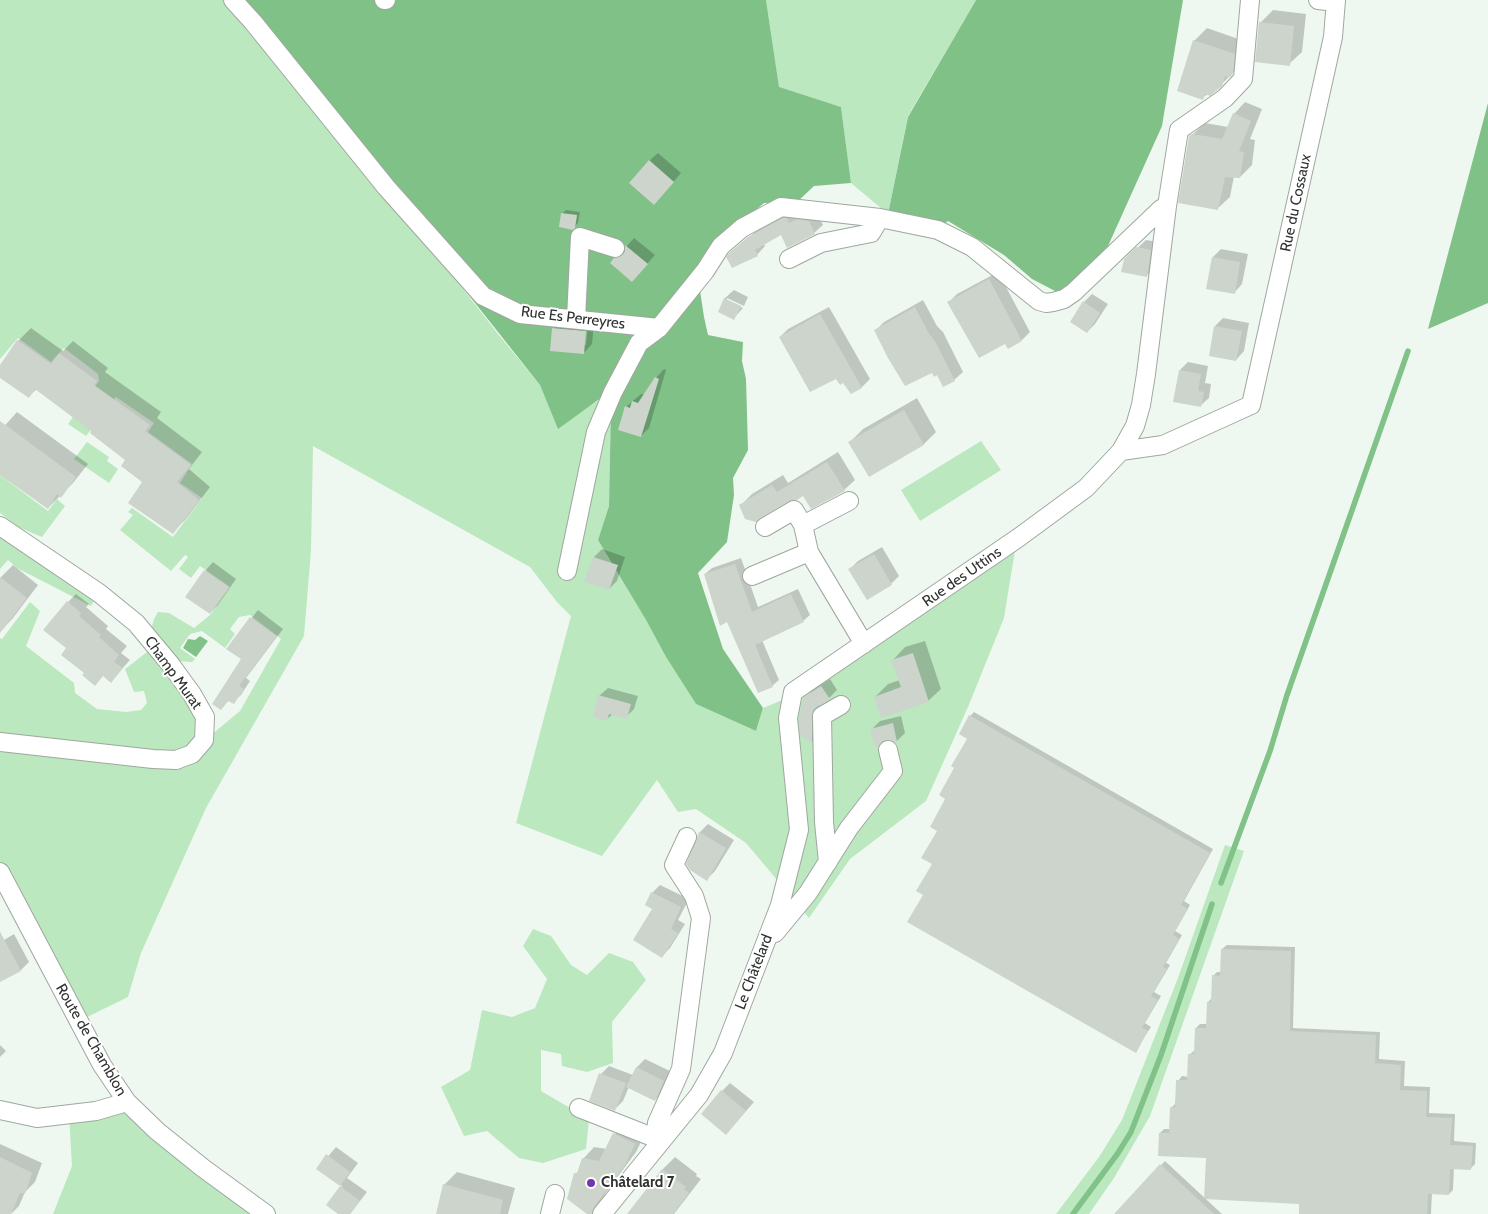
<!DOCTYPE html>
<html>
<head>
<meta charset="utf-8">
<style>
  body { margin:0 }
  canvas { display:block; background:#eff8f0 }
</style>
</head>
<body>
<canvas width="1488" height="1214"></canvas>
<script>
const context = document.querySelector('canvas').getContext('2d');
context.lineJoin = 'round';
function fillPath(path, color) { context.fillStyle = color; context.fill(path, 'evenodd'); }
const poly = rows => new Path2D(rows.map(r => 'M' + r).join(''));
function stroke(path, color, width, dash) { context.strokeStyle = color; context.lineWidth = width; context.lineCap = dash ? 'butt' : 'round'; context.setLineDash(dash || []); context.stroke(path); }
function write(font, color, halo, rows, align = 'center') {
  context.font = font + ' Cabin,sans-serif'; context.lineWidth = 4; context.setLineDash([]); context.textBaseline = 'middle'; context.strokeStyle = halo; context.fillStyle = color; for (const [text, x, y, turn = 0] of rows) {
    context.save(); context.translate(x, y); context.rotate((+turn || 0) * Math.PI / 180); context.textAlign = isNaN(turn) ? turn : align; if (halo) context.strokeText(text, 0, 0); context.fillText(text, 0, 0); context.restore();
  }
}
fillPath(poly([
  [0,0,231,0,388,192,498,334,540,385,558,428,606,395,611,405,609,506,598,540,646,620,666,657,696,704,756,731,763,708,799,693,1016,544,1004,618,968,707,926,801,850,859,809,918,746,843,696,809,678,812,657,780,602,856,516,823,571,616,557,602,530,567,313,446,311,550,304,636,206,808,141,953,128,997,79,1021,0,872,0,638,2,639,30,602,40,611,26,646,74,683,75,693,97,709,126,712,141,710,147,703,144,691,134,692,125,669,155,646,192,694,205,740,240,711,281,639,250,615,239,617,230,629,235,634,225,648,202,631,190,634,180,648,195,659,192,662,177,661,156,636,152,626,154,619,158,612,169,613,194,628,210,615,230,587,200,566,191,578,179,569,188,557,185,555,171,571,120,530,133,515,128,512,132,508,173,537,202,498,180,483,192,464,148,432,154,423,116,397,86,436,68,424,99,381,98,374,64,348,51,362,18,338,0,359],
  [766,0,976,0,908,116,888,214,851,183,841,107,779,88],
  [981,441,1001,470,920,521,901,490],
  [87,442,109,457,107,461,118,469,109,483,74,459],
  [0,475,48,511,57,499,65,506,42,537,18,527,0,513],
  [0,527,99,593,91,606,17,568,8,560,0,569],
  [1225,845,1244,851,1150,1116,1114,1178,1089,1214,1056,1214,1099,1157,1122,1120,1178,978],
  [533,929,551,936,571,965,587,975,609,953,633,962,646,980,612,1022,613,1063,587,1072,562,1066,561,1054,541,1050,541,1091,589,1119,586,1149,543,1163,519,1158,487,1131,464,1136,441,1087,470,1070,482,1010,512,1017,535,1008,547,979,523,946],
  [127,1102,266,1214,53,1214,72,1166,69,1115]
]), '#bbe8bf');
fillPath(poly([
  [235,0,766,0,779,87,841,107,851,183,814,186,797,202,764,203,730,232,697,271,704,317,708,335,743,342,742,361,746,379,748,450,733,478,734,495,727,542,698,573,723,649,763,708,756,731,696,704,666,657,646,620,598,540,609,506,611,405,605,395,558,429,540,385],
  [976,0,1183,0,1162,126,1108,246,1070,286,1057,292,1032,279,1004,255,948,221,939,228,888,214,908,117],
  [1488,103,1488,303,1428,329]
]), '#80c187');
fillPath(poly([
  [200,636,208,641,196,657,183,648,188,639,195,640]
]), '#81c288');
fillPath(poly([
  [1273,10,1306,14,1302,52,1289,64,1260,23],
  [1207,28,1247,42,1245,60,1221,85,1202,98,1194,41],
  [1245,102,1262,109,1250,139,1255,140,1252,165,1240,177,1234,176,1230,197,1218,208,1190,137,1205,123,1228,127,1234,114],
  [658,153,681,173,662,195,649,161],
  [566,210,580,212,578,223,573,228,562,214],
  [792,210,817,213,823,225,814,233,782,233,764,244,765,246,757,255,728,258,758,229],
  [634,238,655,255,640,272,615,259,627,250,627,246],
  [1146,240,1158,242,1155,267,1147,275,1125,260],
  [1221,249,1248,254,1242,284,1234,293,1213,257],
  [998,272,1030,332,1022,340,1008,347,1005,342,949,302,957,294],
  [734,290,748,297,744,306,727,298,727,300,743,308,734,318,720,311,725,298],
  [1092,294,1108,304,1095,324,1087,332,1084,302],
  [923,300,937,326,943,332,963,372,954,380,944,385,938,374,876,330,884,322],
  [829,307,870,379,862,387,851,392,843,381,780,337,788,329],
  [1223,318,1249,323,1244,351,1236,360,1215,326],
  [561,321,594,323,592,344,584,353,553,329],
  [585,325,588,325,586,345,584,345],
  [31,328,63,351,73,341,108,368,105,372,161,412,157,418,202,452,189,469,210,487,185,520,173,532,144,482,127,460,93,431,37,389,29,396,0,376,0,368,18,341],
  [1188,362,1208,366,1205,383,1211,384,1209,398,1200,406,1180,370],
  [664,369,666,370,649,428,641,436,626,407,641,394,645,395,656,378],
  [917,398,936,432,924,444,869,475,850,442,863,429],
  [17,412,88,464,73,483,48,508,0,474,0,431],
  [838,452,855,480,844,490,803,494,788,500,741,505,752,494,783,475,788,483],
  [882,547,899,576,891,584,850,569,858,561],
  [602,549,625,557,617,581,609,589,594,557],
  [741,558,758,607,798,589,810,615,803,621,762,640,779,680,772,686,727,621,705,574,712,568],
  [213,562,236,579,218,605,210,613,187,596,205,571],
  [13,565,38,585,13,618,1,631,0,578],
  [76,594,89,604,86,607,108,626,106,629,127,646,121,653,130,660,111,681,103,675,85,673,68,648,68,602],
  [258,610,283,629,246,678,250,681,241,695,233,702,229,700,221,709,242,659,228,648],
  [925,641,941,689,928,701,875,697,888,684,900,680,893,660,905,647],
  [830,679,837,690,829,698,820,703,820,734,812,742,805,698,814,689],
  [608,688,638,696,634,709,626,717,613,714,607,719,599,696],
  [974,712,1213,849,1184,901,1190,905,1175,931,1182,935,1166,963,1170,965,1154,992,1161,996,1145,1023,1151,1027,1135,1051,925,894,934,863,938,831,947,799,969,738,970,716],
  [901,716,905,733,897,741,872,729,880,721],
  [708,824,734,840,715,871,707,879,688,864,700,832],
  [660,885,689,899,678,920,685,924,670,948,662,956,652,893],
  [0,932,4,940,14,934,29,962,21,970,0,981],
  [1227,945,1295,947,1293,1028,1380,1032,1379,1059,1405,1061,1404,1086,1430,1087,1429,1113,1455,1114,1454,1141,1476,1143,1475,1164,1471,1168,1454,1167,1453,1190,1449,1194,1432,1193,1431,1214,1299,1214,1300,1202,1160,1133,1164,1129,1171,1129,1171,1108,1175,1104,1178,1081,1182,1076,1189,1077,1189,1055,1195,1050,1196,1028,1200,1024,1207,1024,1208,1002,1212,998,1213,976,1217,972,1222,972,1222,949],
  [0,1045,6,1051,0,1057],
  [645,1059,672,1072,663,1092,655,1100,629,1087,623,1101,615,1109,601,1074,609,1066,633,1075,637,1067],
  [730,1083,754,1102,726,1134,722,1091],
  [626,1122,646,1132,636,1152,605,1194,602,1203,589,1214,576,1174,580,1169,583,1159,594,1147,607,1149,615,1134],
  [0,1144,42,1163,35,1182,25,1192,19,1206,11,1214,0,1212],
  [336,1147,358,1163,347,1178,367,1192,350,1214,340,1214,328,1205,342,1186,318,1168],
  [675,1157,697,1174,696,1176,701,1179,674,1214,629,1214,663,1169],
  [1165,1161,1222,1214,1116,1214],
  [457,1172,515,1188,508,1214,437,1214,444,1185]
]), '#0003');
stroke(poly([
  [1221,883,1270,751,1287,695,1408,351],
  [1073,1214,1118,1153,1131,1132,1161,1055,1212,904]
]), '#81c288', 5.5);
fillPath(poly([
  [1259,22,1294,26,1290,66,1255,62],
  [1193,40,1235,54,1233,74,1230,77,1225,76,1222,86,1210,96,1205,94,1203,100,1177,91],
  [1233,113,1251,121,1239,151,1244,152,1240,178,1225,177,1218,210,1178,203,1189,136,1192,134,1222,139],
  [649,160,674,182,654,205,629,183],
  [561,213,577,215,575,228,573,230,559,227],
  [783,218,787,218,789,223,797,219,809,221,815,234,787,248,781,235,755,250,758,256,732,268,726,257,729,253,748,237],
  [625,245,648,264,632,282,610,263,614,258,622,255,625,251],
  [1136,247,1151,250,1147,277,1121,272,1124,259],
  [1212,257,1240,262,1235,294,1206,289],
  [989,279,1022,341,1008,349,1005,344,979,358,947,302],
  [724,298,741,306,734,320,718,312],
  [1083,301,1100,313,1087,333,1070,322],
  [915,307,929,334,935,341,955,381,943,387,937,375,934,377,932,373,905,386,888,358,874,330],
  [820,314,862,388,851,394,843,383,840,385,836,379,810,392,779,337],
  [1214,326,1242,331,1236,361,1209,356],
  [552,328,586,331,584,354,550,351],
  [17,340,51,364,59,353,97,381,94,385,150,425,145,431,191,465,177,482,199,500,173,534,128,503,142,482,121,466,125,460,90,433,91,431,35,389,29,398,0,378,0,365],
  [1179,370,1201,374,1198,391,1204,392,1201,407,1173,402],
  [655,377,659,379,641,437,618,430,625,406,630,408,632,401,638,403],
  [904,410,924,445,869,477,848,442],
  [0,421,76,477,61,498,57,494,48,509,0,475],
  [827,462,845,491,811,509,803,496,797,500,789,501,760,518,756,522,745,519,739,505,772,485,777,492],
  [874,554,892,585,867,600,848,569],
  [593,557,618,565,609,590,584,582],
  [735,564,752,612,791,594,804,622,755,645,773,687,758,693,727,622,720,626,704,574],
  [204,570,229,587,210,614,185,597],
  [0,577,27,598,0,633],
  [67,601,81,613,79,616,101,635,99,637,119,655,114,662,123,668,111,683,103,676,95,686,82,675,84,673,61,655,66,648,43,630],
  [250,617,277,636,239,686,244,689,234,704,228,701,221,710,212,704,241,659,226,649],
  [913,653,929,702,881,718,874,697,901,687,891,660],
  [821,686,830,699,817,707,813,711,812,743,800,736,799,718,804,697],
  [598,695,631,704,627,719,609,714,607,721,593,717],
  [969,715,1210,853,1181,905,1188,909,1173,935,1179,939,1163,967,1167,969,1151,996,1158,1000,1142,1028,1148,1031,1136,1053,907,922,923,895,916,891,932,864,921,858,937,831,930,827,945,799,939,795,954,768,951,766,967,739,959,734],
  [893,723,897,742,886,740,881,742,878,747,875,747,870,729],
  [699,832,726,848,707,881,690,870,686,864],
  [651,892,681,907,671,929,678,933,662,958,633,940,652,909,645,905],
  [0,932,21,971,0,982],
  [1221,949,1291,951,1290,1031,1376,1035,1375,1063,1401,1065,1400,1090,1427,1091,1426,1117,1452,1118,1450,1145,1473,1146,1471,1170,1450,1169,1449,1195,1428,1194,1427,1214,1299,1214,1299,1204,1204,1199,1206,1158,1158,1156,1159,1133,1169,1133,1170,1107,1175,1108,1176,1080,1187,1080,1188,1054,1194,1054,1195,1028,1206,1028,1207,1002,1211,1002,1212,975,1220,976],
  [636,1067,664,1081,655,1101,626,1087],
  [599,1073,626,1083,615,1111,589,1101],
  [721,1090,746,1111,726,1135,701,1114],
  [613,1133,635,1144,625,1165,594,1207,592,1214,587,1214,567,1199,574,1173,577,1173,582,1158,599,1161],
  [326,1154,350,1172,340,1186,316,1169],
  [0,1157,32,1173,25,1194,20,1193,11,1214,0,1214],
  [1160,1164,1200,1201,1214,1214,1114,1214],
  [662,1169,686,1187,684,1189,689,1193,673,1214,627,1214],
  [443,1184,503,1200,500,1214,436,1214],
  [340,1186,360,1201,350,1214,338,1214,326,1205]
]), '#ccd4cc');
const minor = poly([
  [233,0,253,22,386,187,483,296,520,314,659,328,705,271,721,246,742,228,781,207,880,218,938,230,972,247,1039,301,1046,303,1053,302,1064,299,1074,292,1161,209,1167,206],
  [384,0,386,0],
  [1318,0,1336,2],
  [789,259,821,243,871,233,880,218],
  [576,319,580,237,615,248],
  [1121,451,1163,445,1251,405,1333,37,1336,0],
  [849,501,803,525,809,552,864,644],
  [0,526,99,593,136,623,171,665,192,694,205,717,204,740,192,754,176,760,153,759,0,742],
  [765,527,794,510,803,525],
  [567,571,596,432,613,392,639,343,659,328],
  [752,576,809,552],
  [828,862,824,822,822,716,841,705],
  [0,872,102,1065,127,1102,157,1131,203,1168,266,1214],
  [775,933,808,893,849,828,893,771,888,750],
  [579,1108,655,1138,657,1145],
  [0,1110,37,1118,96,1111,127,1102],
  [655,1138,657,1123,681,1069,701,918,694,896,674,865,687,837],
  [550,1214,555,1194],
  [602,1214,699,1095,723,1053,780,905,799,830,788,718,793,692,1018,538,1086,488,1121,451,1135,426,1141,405,1146,374,1167,206,1179,130,1225,98,1243,79,1250,0]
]);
stroke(minor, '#9fa79f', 20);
stroke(minor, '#fff', 18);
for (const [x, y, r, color] of [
  [591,1183,5,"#7137ad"]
]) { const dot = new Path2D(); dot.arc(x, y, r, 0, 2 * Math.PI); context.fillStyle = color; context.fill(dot); stroke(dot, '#fff', 2); }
write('15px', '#2f322f', '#fff', [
  ["Rue du Cossaux",1296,203,-78],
  ["Rue Es Perreyres",573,318,7],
  ["Rue des Uttins",962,577,-35],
  ["Champ Murat",173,673,54],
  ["Le Châtelard",754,972,-69],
  ["Route de Chamblon",91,1040,60]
]);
write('bold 15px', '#2f322f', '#fff', [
  ["Châtelard 7",601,1183]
], 'left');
</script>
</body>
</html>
